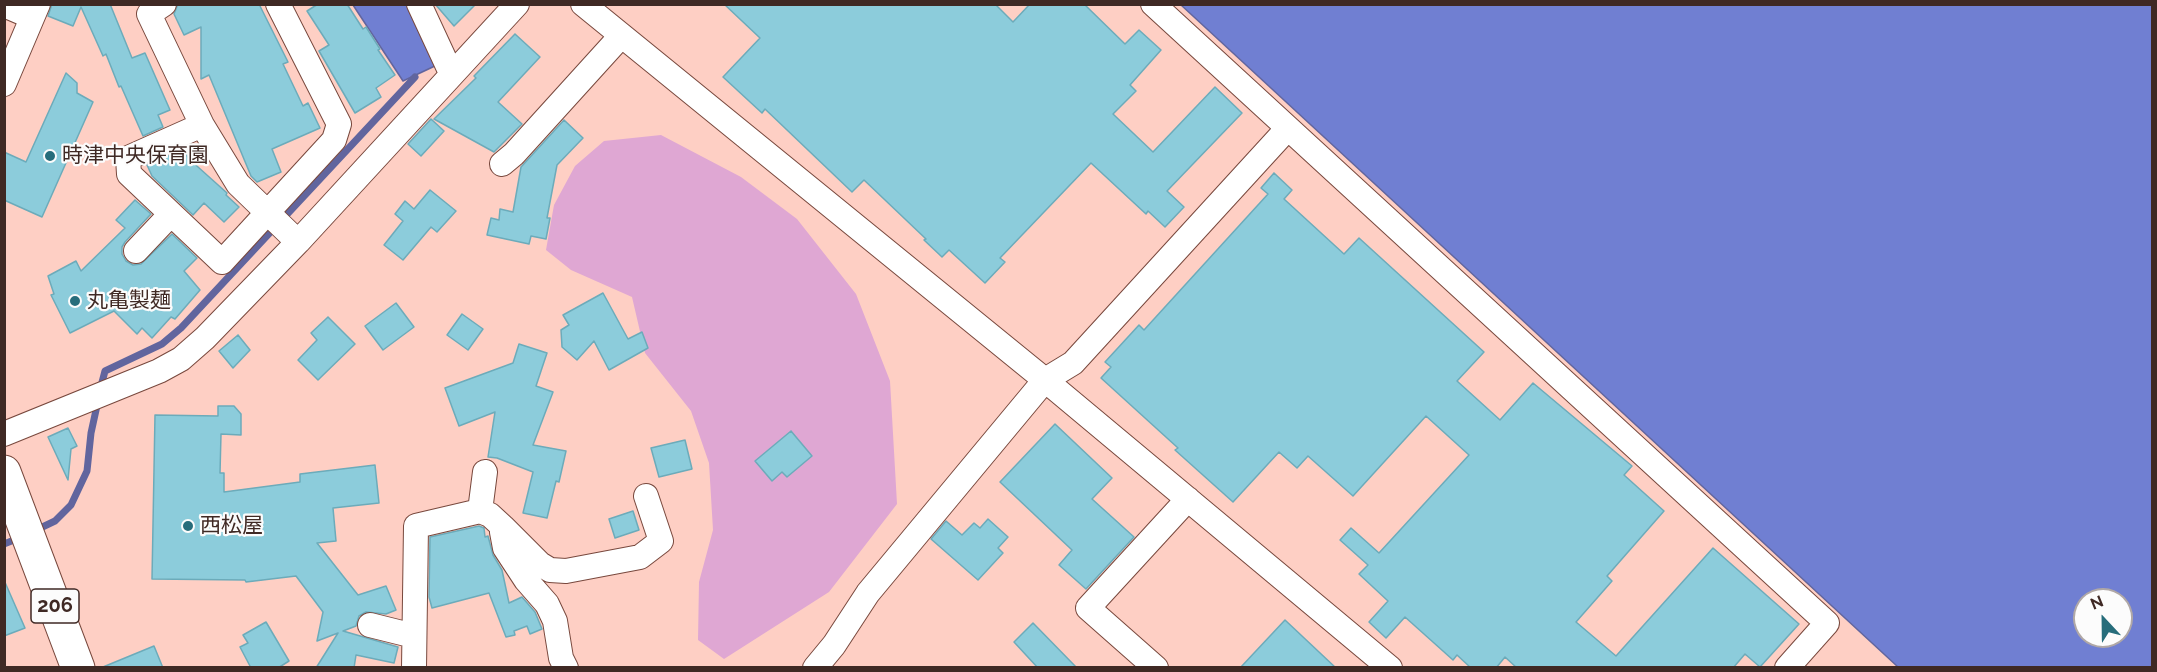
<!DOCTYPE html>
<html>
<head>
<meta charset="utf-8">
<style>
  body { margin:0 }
  #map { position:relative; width:2157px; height:672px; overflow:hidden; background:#fecfc4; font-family:Raleway,sans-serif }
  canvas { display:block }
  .frame { position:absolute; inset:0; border:6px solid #3f2924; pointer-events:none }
  .north { position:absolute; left:2073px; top:588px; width:60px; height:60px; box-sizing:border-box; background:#fcfcfc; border:2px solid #b0a8a6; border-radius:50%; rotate:338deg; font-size:16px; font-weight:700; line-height:24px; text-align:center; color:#3f2924 }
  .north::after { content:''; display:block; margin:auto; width:21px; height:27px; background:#276d7b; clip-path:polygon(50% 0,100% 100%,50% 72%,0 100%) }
</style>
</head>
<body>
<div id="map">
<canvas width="2157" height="672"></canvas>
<div class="frame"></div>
<div class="north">N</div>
</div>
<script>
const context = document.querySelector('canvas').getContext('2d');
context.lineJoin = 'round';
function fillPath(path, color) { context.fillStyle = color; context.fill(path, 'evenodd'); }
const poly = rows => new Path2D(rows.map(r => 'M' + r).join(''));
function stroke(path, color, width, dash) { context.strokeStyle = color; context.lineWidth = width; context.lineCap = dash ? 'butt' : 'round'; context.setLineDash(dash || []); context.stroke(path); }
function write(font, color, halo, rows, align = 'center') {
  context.font = font + ' Raleway,"Noto Sans JP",sans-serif'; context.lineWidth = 4.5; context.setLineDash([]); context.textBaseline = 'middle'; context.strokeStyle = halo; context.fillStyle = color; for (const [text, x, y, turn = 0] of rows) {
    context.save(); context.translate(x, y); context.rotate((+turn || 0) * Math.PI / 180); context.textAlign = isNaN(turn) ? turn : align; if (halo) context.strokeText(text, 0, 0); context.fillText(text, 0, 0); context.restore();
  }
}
fillPath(poly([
  [661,135,741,177,797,219,856,294,890,381,897,504,829,592,724,659,698,640,699,582,713,530,709,463,691,411,645,353,632,297,571,270,546,250,554,205,575,166,604,141]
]), '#dfa7d3');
const water = poly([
  [353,5,408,5,437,65,403,81,353,5],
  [1181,5,2152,5,2152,667,1898,667,1181,5],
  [2085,600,2121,600,2121,636,2085,636,2085,600]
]);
fillPath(water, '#707fd2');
stroke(water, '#61659e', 1.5);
stroke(poly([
  [100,390,105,371,162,344,181,328,415,77],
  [34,531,55,521,71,505,87,471,91,433,98,401],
  [4,544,19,538]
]), '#61659e', 7);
const building = poly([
  [52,4,110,4,132,58,145,53,170,110,158,115,163,127,143,136,121,86,119,87,106,54,103,56,81,7,73,26,48,16,52,4],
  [178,4,259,4,288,62,283,64,303,106,308,103,320,128,272,149,281,172,257,182,251,176,209,75,201,79,201,27,184,35,174,14,178,4],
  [318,4,347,4,363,29,366,27,380,49,378,50,395,75,376,88,381,97,355,113,319,51,329,45,307,11,318,4],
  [435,4,476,4,454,26,435,4],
  [724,4,995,4,1013,22,1030,4,1084,4,1125,44,1139,30,1161,50,1130,85,1136,91,1113,114,1153,152,1215,87,1242,113,1167,191,1184,207,1165,227,1148,211,1146,214,1091,163,1000,258,1005,262,985,283,949,250,942,257,924,240,926,239,864,180,852,192,765,109,762,113,723,77,760,38,724,4],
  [515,34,540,57,498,102,522,124,494,152,434,119,476,78,474,76,515,34],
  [66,73,77,83,77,93,93,102,42,217,4,200,4,152,26,162,66,73],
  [431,119,444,131,421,156,408,144,431,119],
  [564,120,583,138,557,165,547,218,550,218,546,239,531,236,529,244,487,235,491,218,499,220,500,209,513,212,521,167,564,120],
  [184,149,188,158,227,193,226,195,239,207,224,222,204,203,193,215,152,176,147,165,184,149],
  [1274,173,1292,190,1284,199,1344,254,1359,238,1484,352,1457,381,1500,420,1533,383,1632,466,1624,475,1664,511,1607,576,1612,581,1576,622,1616,656,1713,548,1799,624,1760,667,1745,654,1733,668,1517,668,1505,657,1496,668,1471,668,1457,655,1453,660,1405,617,1386,638,1369,622,1388,601,1359,574,1368,565,1340,540,1351,528,1379,553,1469,455,1426,416,1353,496,1308,456,1297,468,1279,452,1233,502,1175,450,1178,448,1101,378,1111,367,1105,362,1139,325,1144,330,1268,194,1261,188,1274,173],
  [430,190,456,211,437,232,431,227,403,260,384,245,403,221,395,214,405,201,414,209,430,190],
  [135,200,151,214,125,242,122,247,122,254,126,261,133,265,141,264,172,234,197,258,184,271,200,290,175,319,171,317,152,338,142,328,137,334,114,311,70,333,51,295,54,294,48,276,76,261,81,271,125,228,116,220,135,200],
  [603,293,628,339,642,332,648,348,609,370,594,341,577,360,562,347,561,330,569,325,563,315,603,293],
  [396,303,414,327,383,350,365,326,396,303],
  [462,314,483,329,468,350,447,335,462,314],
  [328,317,355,344,318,380,298,360,317,340,311,333,328,317],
  [238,335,250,350,233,368,219,351,238,335],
  [519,344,547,353,536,386,553,392,533,445,566,451,559,482,556,481,547,518,523,513,533,472,497,458,488,457,495,412,459,426,445,388,513,363,519,344],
  [218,406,234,406,241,414,241,435,221,434,220,473,224,473,224,492,300,482,300,474,375,465,379,503,333,508,336,541,317,543,358,595,386,586,396,610,386,614,366,612,359,616,356,626,343,631,398,647,394,663,356,655,354,668,316,668,338,633,317,641,323,612,296,576,246,582,245,580,152,579,155,415,218,416,218,406],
  [1055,424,1112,478,1092,499,1134,537,1086,589,1059,565,1072,550,1000,482,1055,424],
  [68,428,77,446,71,449,68,480,48,437,68,428],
  [791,431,812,456,787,477,782,472,772,481,755,461,791,431],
  [685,440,692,469,659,477,651,448,685,440],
  [633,511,639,530,615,538,609,519,633,511],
  [988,519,1008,537,998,548,1003,553,978,580,931,539,946,521,962,535,974,523,980,528,988,519],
  [479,526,484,528,485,537,488,536,493,555,502,570,509,603,522,597,535,612,542,629,530,634,527,626,514,631,515,635,506,637,489,593,432,608,429,597,430,537,479,526],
  [4,580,25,628,4,636,4,580],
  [1285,620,1336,668,1240,668,1285,620],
  [266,622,289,661,278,668,251,668,240,647,248,643,243,635,266,622],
  [1033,623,1077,668,1038,668,1014,642,1033,623],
  [154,646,163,668,103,668,103,667,154,646]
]);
fillPath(building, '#8cccdb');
stroke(building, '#6cabba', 1.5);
const minor = poly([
  [164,4,149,14,202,125,238,184,298,242],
  [419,4,451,73],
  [583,4,1045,380,1390,668],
  [1153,4,1827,623,1787,668],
  [4,5,32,17],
  [4,84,38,4],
  [202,125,128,158,129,174,222,262,334,140,339,124,278,4],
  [502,164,514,154,621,36],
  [136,251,171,214],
  [4,434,159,371,181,359,205,338,298,242,517,4],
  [480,511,485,472],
  [502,532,505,548,526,580,547,604,555,621,561,658,566,668],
  [370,625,414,636],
  [414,668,416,526,480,511,490,515,503,527,540,564,550,570,566,571,640,557,661,541,646,496],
  [815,668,834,645,868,593,1045,380,1073,363,1288,128],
  [1156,668,1088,608,1188,499]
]);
const trunk = poly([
  [4,472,78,668]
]);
stroke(minor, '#78483d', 26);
stroke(trunk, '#78483d', 35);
stroke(minor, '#fff', 24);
stroke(trunk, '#fff', 33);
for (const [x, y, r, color] of [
  [50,156,6,"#276d7b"],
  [75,301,6,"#276d7b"],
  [188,526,6,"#276d7b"]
]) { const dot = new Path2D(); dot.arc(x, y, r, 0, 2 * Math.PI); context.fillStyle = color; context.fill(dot); stroke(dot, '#fcfcfc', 2); }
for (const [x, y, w] of [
  [55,606,48]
]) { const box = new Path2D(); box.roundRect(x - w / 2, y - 17, w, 34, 4.5); context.fillStyle = '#fcfcfc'; context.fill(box); stroke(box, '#3f2924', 1.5); }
write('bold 20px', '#3f2924', null, [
  ["206",55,606]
]);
write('21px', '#3f2924', '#fcfcfc', [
  ["時津中央保育園",62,156],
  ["丸亀製麺",87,301],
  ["西松屋",200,526]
], 'left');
</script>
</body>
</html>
